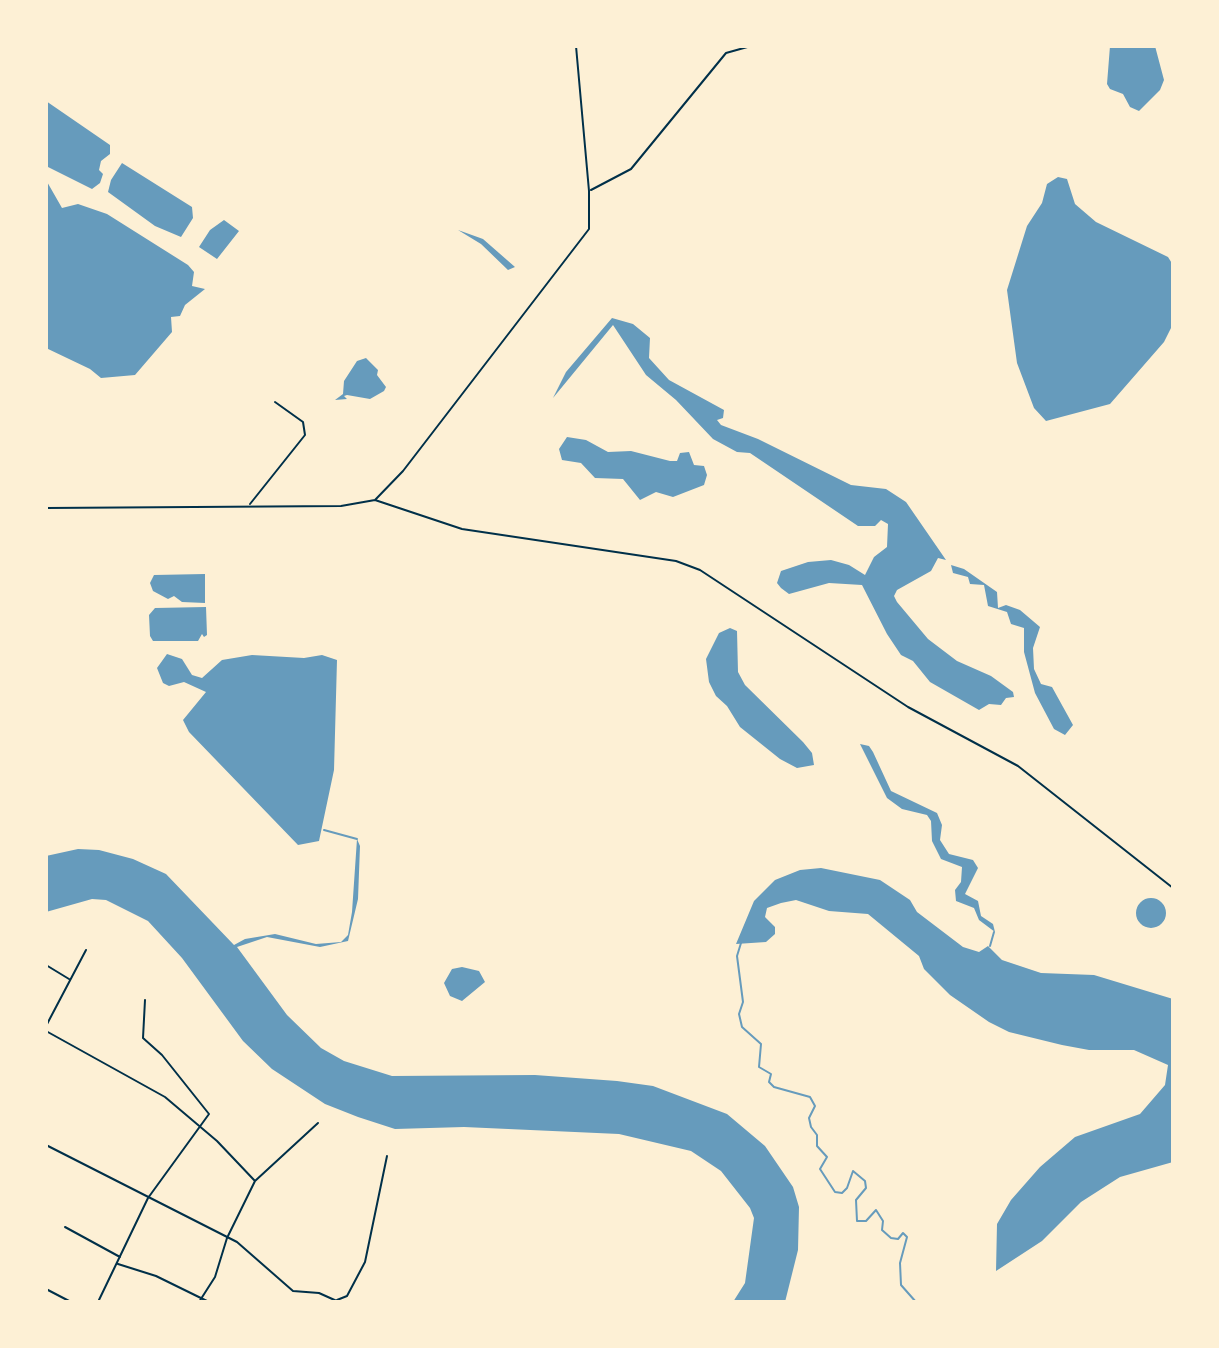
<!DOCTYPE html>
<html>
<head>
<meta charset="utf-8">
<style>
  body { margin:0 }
  #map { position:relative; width:1219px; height:1348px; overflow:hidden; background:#fdf0d5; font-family:Manrope,sans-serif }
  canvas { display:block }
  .frame { position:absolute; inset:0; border:48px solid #fdf0d5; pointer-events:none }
</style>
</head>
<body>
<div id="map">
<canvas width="1219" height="1348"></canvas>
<div class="frame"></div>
</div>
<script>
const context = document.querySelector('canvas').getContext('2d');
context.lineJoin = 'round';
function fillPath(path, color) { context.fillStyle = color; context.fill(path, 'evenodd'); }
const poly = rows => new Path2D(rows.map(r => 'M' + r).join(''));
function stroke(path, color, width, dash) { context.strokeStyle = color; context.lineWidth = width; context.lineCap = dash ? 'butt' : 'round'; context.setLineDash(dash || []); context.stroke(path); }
fillPath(poly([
  [1110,46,1155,46,1164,80,1160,90,1139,111,1130,107,1123,94,1110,89,1107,84],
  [46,101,110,145,110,154,101,161,99,170,103,174,100,183,92,189,46,166],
  [122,163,192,207,193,218,181,237,155,226,108,192,111,180],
  [1058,177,1067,179,1075,204,1096,222,1168,257,1173,265,1173,324,1164,342,1110,404,1046,421,1034,408,1017,363,1007,290,1027,226,1042,203,1047,184],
  [46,180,62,208,78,204,107,214,188,265,194,272,192,286,205,289,185,305,180,316,171,317,172,332,135,375,101,378,90,369,46,348],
  [224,220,239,231,217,259,199,247,210,230],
  [458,230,483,239,515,267,508,270,481,244],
  [612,318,633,324,650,338,649,358,669,380,724,410,723,418,717,420,721,425,758,439,851,485,886,489,906,502,946,560,938,558,931,571,897,590,894,596,897,602,928,639,957,661,991,676,1013,692,1014,697,1006,698,1001,705,989,704,979,710,930,682,913,661,901,655,887,634,862,585,829,583,789,594,781,588,777,583,781,571,808,562,831,560,849,565,865,575,874,557,887,547,888,524,881,520,875,526,858,526,750,453,737,452,713,439,676,400,646,375,613,325,553,398,566,372],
  [366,358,378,370,377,375,386,387,384,391,370,399,347,395,344,396,347,399,335,400,343,394,344,381,357,361],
  [567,437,586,440,608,452,631,451,670,461,677,461,680,453,689,452,694,465,704,466,707,475,704,485,673,497,656,492,640,500,623,479,595,478,581,463,562,460,559,449],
  [951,565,964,569,997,592,998,608,1006,605,1020,610,1040,627,1033,648,1034,669,1041,684,1052,687,1073,725,1065,735,1054,729,1035,693,1024,652,1024,628,1011,624,1007,612,988,606,984,585,970,584,968,577,953,573],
  [205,574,205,603,182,602,174,596,168,599,153,591,150,583,154,575],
  [206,607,207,635,204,637,202,634,198,641,153,641,150,636,149,615,155,608],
  [730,628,737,631,738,672,745,685,803,742,812,753,814,765,797,768,780,759,740,727,727,706,716,696,709,682,706,659,719,633],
  [167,654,182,659,192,675,202,678,222,660,252,655,304,658,322,655,337,660,334,770,319,841,298,845,189,732,183,720,206,692,184,682,169,686,163,683,157,668],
  [860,744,869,746,873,752,891,791,937,813,942,825,940,840,949,854,973,860,978,868,965,894,978,901,981,916,993,924,995,932,979,920,974,908,956,901,955,890,961,882,962,867,941,859,932,841,931,821,927,815,902,809,887,798],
  [357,839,360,846,358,899,348,941,320,947,267,937,237,947,287,1015,321,1048,344,1061,392,1076,535,1075,617,1081,653,1086,727,1114,765,1146,793,1187,799,1207,798,1250,785,1302,733,1302,745,1283,754,1218,750,1208,721,1171,691,1151,619,1134,464,1127,395,1129,358,1117,325,1104,272,1069,243,1041,182,958,148,921,106,900,92,899,46,912,46,856,78,849,99,850,133,859,166,874,234,945,245,939,275,934,316,944,341,942,348,935,352,912],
  [821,868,880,880,910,900,917,912,963,947,979,952,988,946,1002,960,1041,973,1094,975,1173,999,1173,1162,1120,1177,1081,1202,1042,1241,996,1271,997,1224,1011,1200,1040,1167,1075,1137,1140,1114,1165,1085,1168,1065,1134,1050,1089,1050,1062,1045,1009,1032,989,1022,950,995,924,969,919,956,868,914,829,911,796,900,781,903,767,908,765,917,775,927,775,934,766,942,736,944,754,901,775,880,800,870],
  '1136 913a15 15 0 1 1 30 0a15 15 0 1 1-30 0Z',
  [462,967,479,971,485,982,462,1001,450,996,444,983,452,969]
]), '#669bbc');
stroke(poly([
  [324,830,357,839],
  [741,943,737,956,743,1002,739,1014,742,1027,761,1044,759,1067,771,1074,769,1082,774,1087,810,1097,815,1106,809,1118,811,1127,817,1135,817,1146,827,1157,820,1169,835,1192,842,1193,847,1188,853,1171,865,1181,866,1188,856,1200,857,1221,866,1221,876,1210,883,1221,882,1230,891,1238,898,1239,903,1233,907,1237,900,1263,901,1285,916,1302],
  [990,946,994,932]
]), '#669bbc', 2);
stroke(poly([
  [818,46,834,46],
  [591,190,631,169,726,53,751,46],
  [375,500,462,529,676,561,700,570,908,707,1018,766,1173,888],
  [250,504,305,435,303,422,275,402],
  [46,508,341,506,375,500,403,471,589,229,589,191,576,46],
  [46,965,69,979],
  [46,1026,86,950],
  [46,1031,165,1097,217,1141,255,1181],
  [46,1145,237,1242,293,1291,319,1293,339,1302],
  [65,1227,120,1257],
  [118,1264,156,1276,209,1302],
  [337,1300,347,1296,365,1262,387,1156],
  [98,1302,148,1198,209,1114,162,1055,143,1038,145,1000],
  [199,1302,215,1277,227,1238,255,1181,318,1123]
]), '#003049', 2);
stroke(poly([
  [46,1289,71,1302]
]), '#003049', 2);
</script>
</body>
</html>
